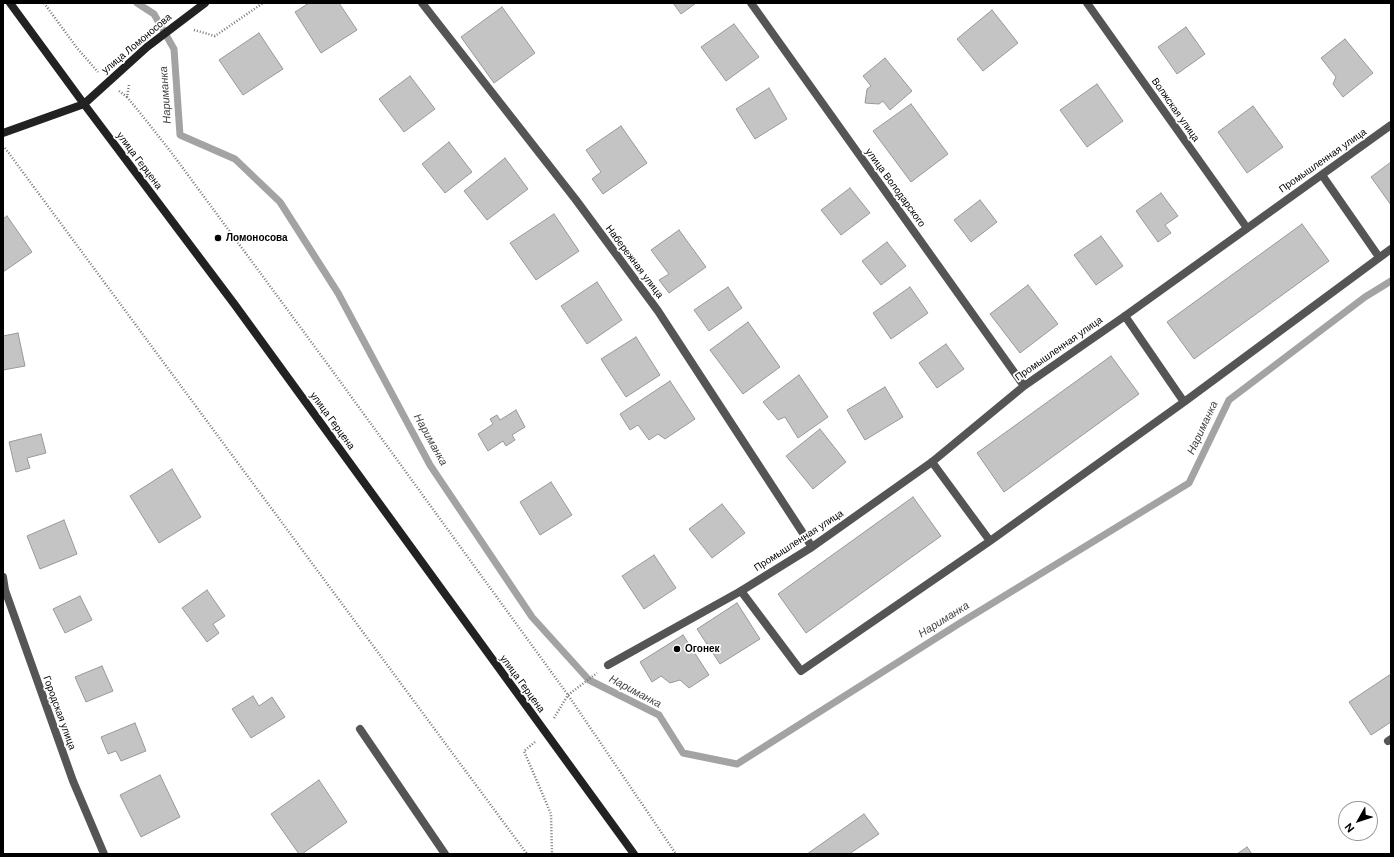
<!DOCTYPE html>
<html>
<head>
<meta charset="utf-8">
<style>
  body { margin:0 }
  #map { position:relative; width:1394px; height:857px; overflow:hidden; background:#fff; font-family:"DM Sans",sans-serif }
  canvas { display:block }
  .frame { position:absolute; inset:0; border:4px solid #000; pointer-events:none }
  .north { position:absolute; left:1338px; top:801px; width:40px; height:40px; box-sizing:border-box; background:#fff; border:1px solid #999; border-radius:50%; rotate:231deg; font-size:11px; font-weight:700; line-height:16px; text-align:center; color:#000 }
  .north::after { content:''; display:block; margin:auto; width:14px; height:18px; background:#000; clip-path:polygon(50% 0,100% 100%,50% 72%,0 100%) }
</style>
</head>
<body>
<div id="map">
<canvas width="1394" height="857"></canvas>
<div class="frame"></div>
<div class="north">N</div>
</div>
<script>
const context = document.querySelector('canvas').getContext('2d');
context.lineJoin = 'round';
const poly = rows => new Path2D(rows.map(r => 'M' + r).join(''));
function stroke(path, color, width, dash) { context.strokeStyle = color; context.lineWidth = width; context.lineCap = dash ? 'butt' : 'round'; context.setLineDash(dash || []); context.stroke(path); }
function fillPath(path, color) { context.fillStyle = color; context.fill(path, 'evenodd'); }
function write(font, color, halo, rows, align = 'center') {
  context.font = font + ' "DM Sans",sans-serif'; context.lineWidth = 3.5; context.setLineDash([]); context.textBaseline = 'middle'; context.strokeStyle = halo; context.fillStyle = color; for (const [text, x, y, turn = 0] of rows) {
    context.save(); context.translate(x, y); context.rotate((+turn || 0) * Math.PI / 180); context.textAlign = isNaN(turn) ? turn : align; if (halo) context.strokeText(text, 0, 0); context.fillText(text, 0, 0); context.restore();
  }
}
stroke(poly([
  [137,3,154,14,174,49,180,135,235,159,280,202,338,293,430,465,532,617,589,680,659,715,683,753,737,764,960,623,1189,483,1229,400,1365,297,1391,281]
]), '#a3a3a3', 7);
const building = poly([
  [309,3,339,3,357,30,321,53,295,12,309,3],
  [673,3,696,3,681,14,673,3],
  [502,7,535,53,494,83,461,37,502,7],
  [992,10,1018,43,983,71,957,39,992,10],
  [734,24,759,57,726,81,701,47,734,24],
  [1186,27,1205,54,1177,74,1158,47,1186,27],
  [259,33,283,69,243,95,219,60,259,33],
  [1345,39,1373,73,1343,97,1333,84,1336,77,1321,58,1345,39],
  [885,58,912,91,890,110,883,101,879,104,865,103,867,89,871,86,863,76,885,58],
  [410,76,435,109,404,132,379,99,410,76],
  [1097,84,1123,121,1087,147,1060,110,1097,84],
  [769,88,787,119,755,139,736,109,769,88],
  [911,104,948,154,911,182,873,131,911,104],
  [1253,106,1283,147,1247,173,1218,132,1253,106],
  [621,126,647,163,603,194,592,179,601,172,586,150,621,126],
  [449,142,472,172,445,193,422,164,449,142],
  [505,158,528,189,487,220,464,191,505,158],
  [1391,162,1391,205,1371,177,1391,162],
  [850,188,870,213,841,235,821,210,850,188],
  [1161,193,1178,216,1165,225,1171,233,1158,242,1136,211,1161,193],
  [980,200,997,222,971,242,954,220,980,200],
  [554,214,579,251,536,280,510,243,554,214],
  [7,216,32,252,3,272,3,219,7,216],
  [1302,224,1329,261,1194,359,1167,322,1302,224],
  [679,230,706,267,669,293,659,280,669,274,651,250,679,230],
  [1101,236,1123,266,1096,285,1074,255,1101,236],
  [887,242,906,266,881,285,862,261,887,242],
  [597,282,622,320,587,344,561,306,597,282],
  [1028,285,1058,324,1020,353,990,314,1028,285],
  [728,287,742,308,709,331,694,310,728,287],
  [910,287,928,313,891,339,873,313,910,287],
  [748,322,780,367,743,394,710,350,748,322],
  [18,333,25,366,3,370,3,336,18,333],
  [636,337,660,375,626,397,601,359,636,337],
  [946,344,964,369,937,388,919,363,946,344],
  [1111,356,1139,394,1004,492,977,453,1111,356],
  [799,375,828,417,798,438,785,417,778,420,763,402,799,375],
  [670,381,695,419,665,439,658,434,649,440,638,425,630,430,620,414,670,381],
  [885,387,903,417,865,440,847,410,885,387],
  [516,410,525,427,512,435,515,440,506,446,503,441,488,451,478,434,493,424,490,419,497,415,500,420,516,410],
  [820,429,846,462,813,489,786,456,820,429],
  [41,434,46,453,27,458,30,468,16,472,9,442,41,434],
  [172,469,201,517,159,543,130,496,172,469],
  [551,482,572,515,540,535,520,502,551,482],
  [913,497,941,536,806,633,778,594,913,497],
  [722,504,745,533,712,558,689,529,722,504],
  [64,520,77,554,40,569,27,536,64,520],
  [654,555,676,588,644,609,622,576,654,555],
  [207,590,225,616,213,624,219,633,207,642,182,608,207,590],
  [80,596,92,620,65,633,53,609,80,596],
  [737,603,760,639,720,664,697,629,737,603],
  [683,635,709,675,689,688,680,680,670,683,661,676,652,682,640,662,683,635],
  [102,666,113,691,86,702,75,677,102,666],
  [1391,674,1391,722,1371,735,1349,702,1391,674],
  [253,696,259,706,272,697,285,717,251,738,232,709,253,696],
  [135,723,146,751,121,761,116,751,108,754,101,737,135,723],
  [160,775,180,817,141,837,120,795,160,775],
  [319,780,347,822,302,854,299,854,271,814,319,780],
  [864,814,879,834,849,854,807,854,864,814],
  [1247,847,1252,854,1237,854,1247,847]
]);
fillPath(building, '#c4c4c4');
stroke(building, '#999', 1);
stroke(poly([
  [44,3,77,48,98,72],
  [194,30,215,36,263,3],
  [129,85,127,97,145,119,171,152,326,362,568,695,676,854],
  [119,91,127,97],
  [5,148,527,854],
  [554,718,568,695,597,673],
  [535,742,524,751,551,814,552,854]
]), '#777', 2.5, [1, 2]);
stroke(poly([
  [1322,175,1379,257],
  [1125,316,1184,402],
  [932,462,990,541],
  [741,591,801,671,990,541,1184,402,1391,249],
  [360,729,445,854],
  [1388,741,1391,739]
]), '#555', 8);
stroke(poly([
  [422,3,576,200,658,311,812,547],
  [751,3,1024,386],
  [1087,3,1247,228],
  [3,577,5,590,73,781,104,854],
  [608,665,741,591,812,547,932,462,1024,386,1125,316,1391,125]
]), '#555', 8);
stroke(poly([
  [10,3,84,104,235,305,634,854],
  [3,133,84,104,147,47,205,3]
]), '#222', 8);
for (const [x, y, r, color] of [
  [218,238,4,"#000"],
  [677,649,4,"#000"]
]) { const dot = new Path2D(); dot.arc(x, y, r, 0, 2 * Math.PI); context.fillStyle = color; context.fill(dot); stroke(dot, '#fff', 1.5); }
write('10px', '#000', '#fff', [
  ["улица Ломоносова",137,44,-40],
  ["Волжская улица",1175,110,55],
  ["улица Герцена",139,161,53],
  ["Промышленная улица",1323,161,-35],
  ["улица Володарского",895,188,54],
  ["Набережная улица",634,262,53],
  ["Промышленная улица",1059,349,-35],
  ["улица Герцена",332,421,54],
  ["Промышленная улица",799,541,-33],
  ["улица Герцена",522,684,54],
  ["Городская улица",59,713,70]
]);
write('bold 10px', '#000', '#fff', [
  ["Ломоносова",226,238],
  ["Огонек",685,649]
], 'left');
write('italic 11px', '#444', '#fff', [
  ["Нариманка",166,95,-94],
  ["Нариманка",1203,428,-65],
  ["Нариманка",430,440,61],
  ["Нариманка",944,620,-32],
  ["Нариманка",635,692,28]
]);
</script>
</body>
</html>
